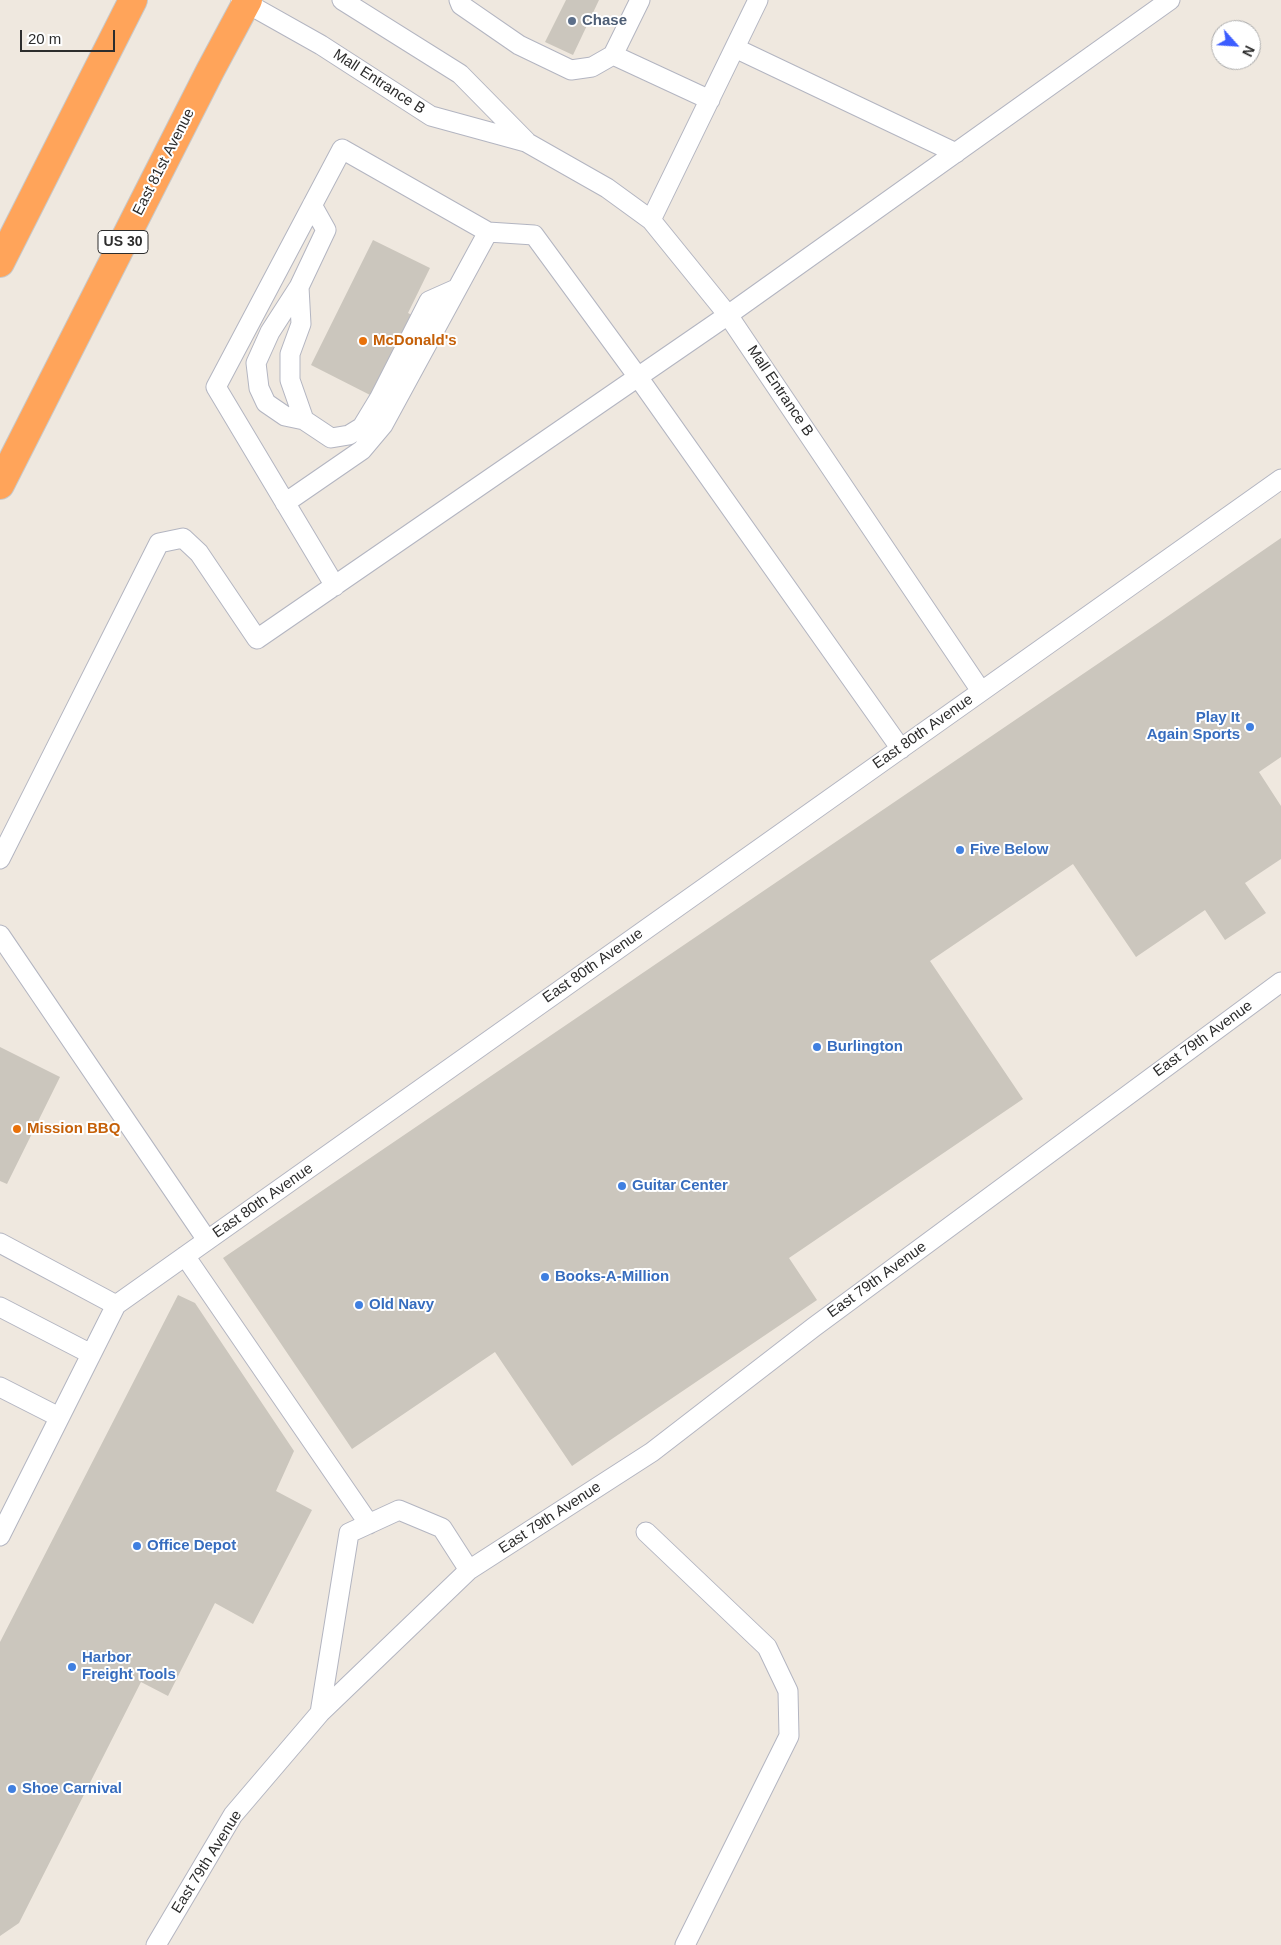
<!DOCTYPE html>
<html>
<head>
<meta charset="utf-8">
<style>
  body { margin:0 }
  #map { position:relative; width:1281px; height:1945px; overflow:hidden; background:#efe8df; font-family:Arial,sans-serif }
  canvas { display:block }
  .north { position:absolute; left:1211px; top:20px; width:50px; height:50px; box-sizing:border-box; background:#fff; border:1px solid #ababab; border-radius:50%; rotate:116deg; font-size:14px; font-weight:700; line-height:20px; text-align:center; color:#2d2d2d }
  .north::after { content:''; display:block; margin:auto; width:18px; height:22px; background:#3c5dff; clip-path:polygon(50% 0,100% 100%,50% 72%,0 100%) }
  .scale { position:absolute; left:20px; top:30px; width:95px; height:22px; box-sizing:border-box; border:2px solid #2d2d2d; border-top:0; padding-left:6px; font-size:15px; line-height:18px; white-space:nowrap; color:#2d2d2d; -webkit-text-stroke:4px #fff; paint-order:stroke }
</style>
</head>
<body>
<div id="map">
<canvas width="1281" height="1945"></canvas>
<div class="north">N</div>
<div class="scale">20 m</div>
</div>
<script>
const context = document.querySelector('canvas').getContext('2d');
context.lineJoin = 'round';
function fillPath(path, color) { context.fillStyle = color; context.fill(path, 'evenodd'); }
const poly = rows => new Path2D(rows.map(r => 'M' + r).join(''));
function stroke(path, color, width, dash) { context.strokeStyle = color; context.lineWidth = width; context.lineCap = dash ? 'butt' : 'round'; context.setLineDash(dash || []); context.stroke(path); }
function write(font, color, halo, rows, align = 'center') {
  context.font = font + ' Arial,sans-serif'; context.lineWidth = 4; context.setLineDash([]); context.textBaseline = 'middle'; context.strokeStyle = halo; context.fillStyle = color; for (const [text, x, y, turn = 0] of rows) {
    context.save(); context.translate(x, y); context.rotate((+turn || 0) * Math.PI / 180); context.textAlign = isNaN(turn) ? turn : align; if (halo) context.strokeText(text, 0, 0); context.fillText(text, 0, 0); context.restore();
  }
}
fillPath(poly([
  [566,0,599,0,573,55,545,42],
  [373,240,430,268,408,313,416,317,376,398,311,365],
  [1281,538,1281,757,1259,772,1281,806,1281,859,1245,883,1266,913,1225,940,1205,910,1136,957,1073,864,930,961,1023,1099,789,1258,817,1300,572,1466,495,1352,352,1449,223,1258,1158,623],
  [0,1047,60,1077,7,1184,0,1181],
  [178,1295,195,1303,294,1451,276,1491,312,1510,253,1624,215,1603,168,1696,141,1682,19,1923,0,1936,0,1642]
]), '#cbc6bd');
const lane = poly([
  [241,0,321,45,431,116,526,142,607,188,651,220,728,315,981,691],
  [342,0,460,74,526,141],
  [459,0,461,5,519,45,571,70,592,67,613,55],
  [640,0,613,55,710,100],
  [735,48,956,153],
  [312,205,326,230,299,287,301,324,290,354,290,380,304,420,331,438,349,435,362,427,379,399,429,301,456,289],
  [651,220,758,0],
  [299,287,270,332,256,363,259,388,266,403,285,416,304,420],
  [285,503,362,450,383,425,488,232],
  [335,586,216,387,342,149,488,232,534,235,638,377,901,749],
  [0,859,159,543,183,538,199,553,257,639,728,315,1170,0],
  [0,935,207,1240],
  [0,1243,116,1305],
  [185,1256,369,1524],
  [0,1307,91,1354],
  [0,1387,59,1417],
  [646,1532,767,1647,788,1691,789,1736,685,1945],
  [0,1536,116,1305,1281,479],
  [320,1713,349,1533,399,1510,442,1528,469,1570],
  [156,1945,233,1815,320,1713,469,1570,652,1452,814,1327,1281,982]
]);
const highway = poly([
  [0,263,133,0],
  [0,485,210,71,248,0]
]);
stroke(lane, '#b3b5c1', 21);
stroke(highway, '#c8c8c8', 30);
stroke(lane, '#fff', 19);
stroke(highway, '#ffa45a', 28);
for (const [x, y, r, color] of [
  [572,21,5,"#5c6f8a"],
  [363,341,5,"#e8710a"],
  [1250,727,5,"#3f7fe0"],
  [960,850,5,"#3f7fe0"],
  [817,1047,5,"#3f7fe0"],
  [17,1129,5,"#e8710a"],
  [622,1186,5,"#3f7fe0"],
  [545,1277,5,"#3f7fe0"],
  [359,1305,5,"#3f7fe0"],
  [137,1546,5,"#3f7fe0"],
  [72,1667,5,"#3f7fe0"],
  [12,1789,5,"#3f7fe0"]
]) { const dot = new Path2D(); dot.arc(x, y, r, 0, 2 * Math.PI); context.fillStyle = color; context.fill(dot); stroke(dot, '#fff', 2); }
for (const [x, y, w] of [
  [123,242,50]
]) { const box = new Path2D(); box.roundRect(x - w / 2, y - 11.5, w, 23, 4); context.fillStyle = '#fff'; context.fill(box); stroke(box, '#2d2d2d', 1); }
write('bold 14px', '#2d2d2d', null, [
  ["US 30",123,242]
]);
write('bold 15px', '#4e5e75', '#fff', [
  ["Chase",582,21]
], 'left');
write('15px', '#2d2d2d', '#fff', [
  ["Mall Entrance B",379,82,33],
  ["East 81st Avenue",164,162,-63],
  ["Mall Entrance B",780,391,56],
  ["East 80th Avenue",923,732,-35],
  ["East 80th Avenue",593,966,-35],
  ["East 79th Avenue",1203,1039,-36],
  ["East 80th Avenue",263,1201,-35],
  ["East 79th Avenue",877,1280,-36],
  ["East 79th Avenue",550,1518,-33],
  ["East 79th Avenue",207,1862,-58]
]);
write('bold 15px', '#c56008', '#fff', [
  ["McDonald's",373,341],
  ["Mission BBQ",27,1129]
], 'left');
write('bold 15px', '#366cbe', '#fff', [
  ["Play It",1240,718,"right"],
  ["Again Sports",1240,735,"right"],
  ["Five Below",970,850],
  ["Burlington",827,1047],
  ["Guitar Center",632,1186],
  ["Books-A-Million",555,1277],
  ["Old Navy",369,1305],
  ["Office Depot",147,1546],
  ["Harbor",82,1658],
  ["Freight Tools",82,1675],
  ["Shoe Carnival",22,1789]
], 'left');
</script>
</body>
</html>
